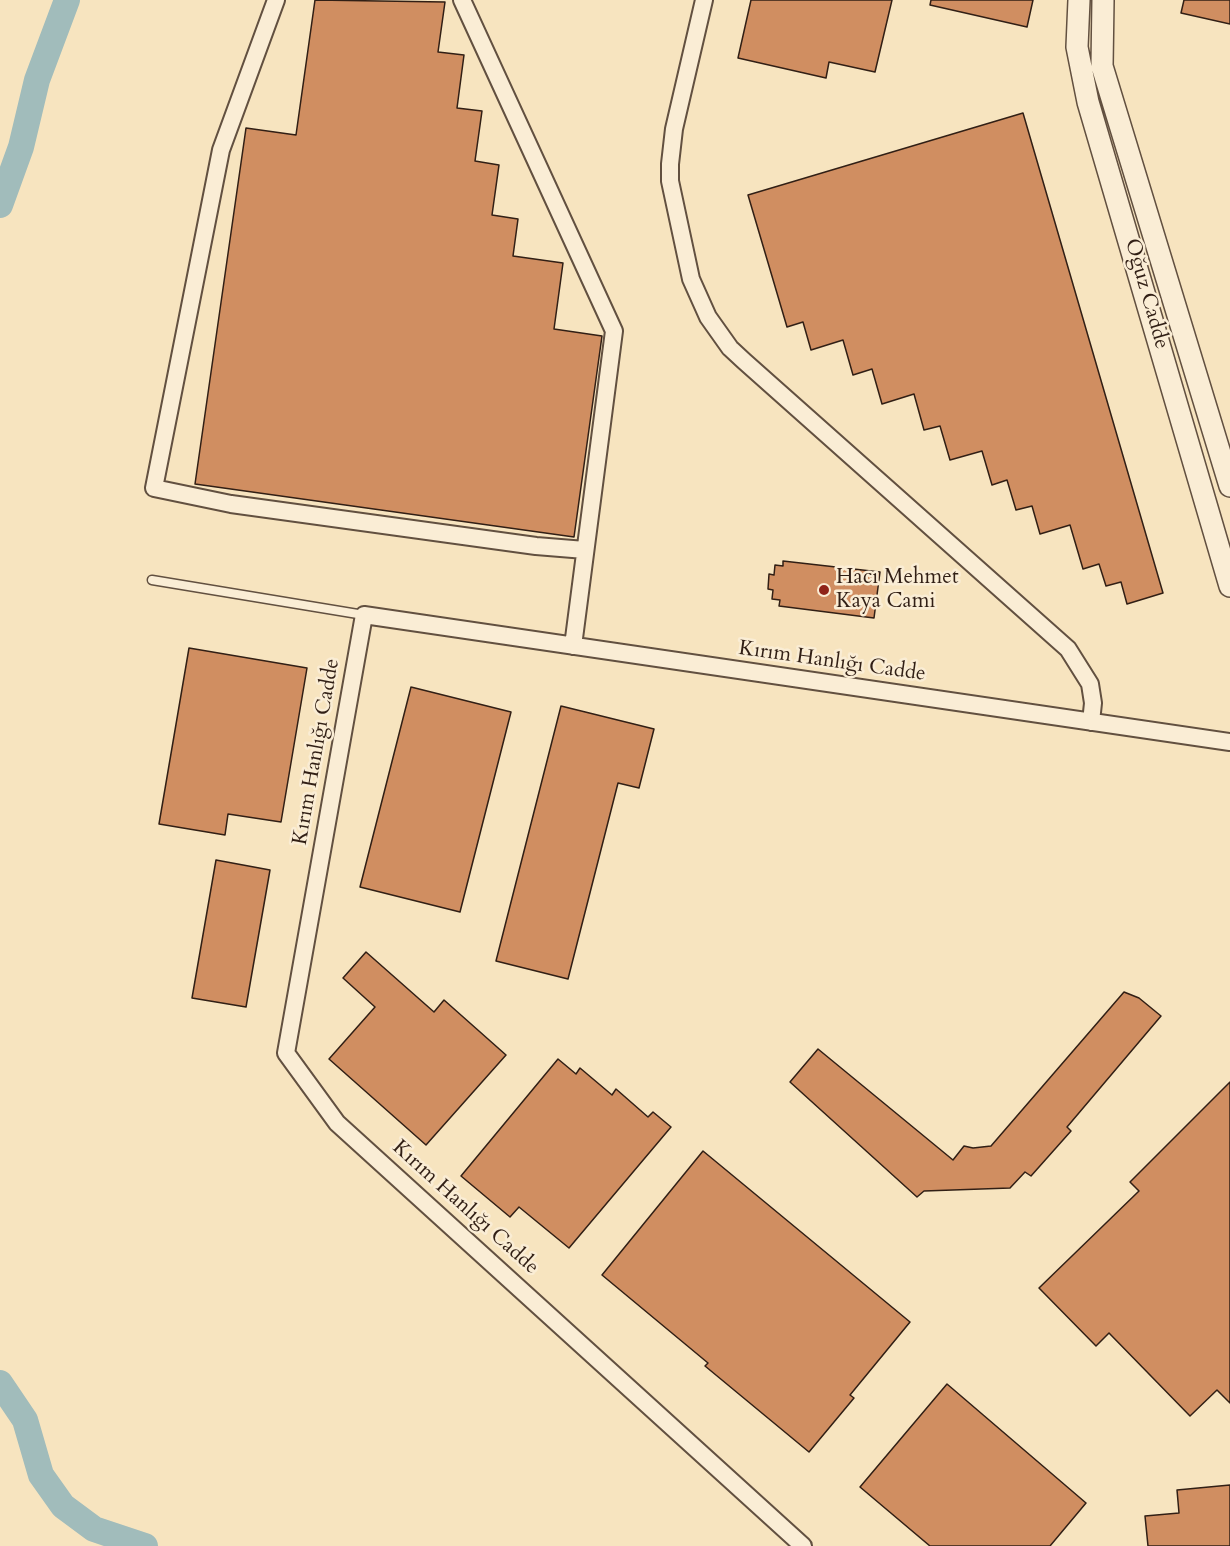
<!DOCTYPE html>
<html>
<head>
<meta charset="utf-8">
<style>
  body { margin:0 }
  canvas { display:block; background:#f7e4bf }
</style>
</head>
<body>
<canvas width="1230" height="1546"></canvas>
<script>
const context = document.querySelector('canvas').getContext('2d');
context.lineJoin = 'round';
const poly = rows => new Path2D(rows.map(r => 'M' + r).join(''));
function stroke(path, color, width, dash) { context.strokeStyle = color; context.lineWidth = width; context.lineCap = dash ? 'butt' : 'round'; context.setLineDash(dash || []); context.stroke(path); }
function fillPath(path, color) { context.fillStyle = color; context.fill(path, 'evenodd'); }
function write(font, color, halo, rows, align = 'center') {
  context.font = font + ' Cardo,serif'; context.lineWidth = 5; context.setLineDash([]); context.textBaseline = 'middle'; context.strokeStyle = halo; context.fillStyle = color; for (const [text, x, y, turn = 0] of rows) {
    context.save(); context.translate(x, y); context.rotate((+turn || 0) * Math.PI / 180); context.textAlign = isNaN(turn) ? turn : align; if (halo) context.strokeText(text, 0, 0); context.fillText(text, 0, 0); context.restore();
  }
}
stroke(poly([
  [0,205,21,147,37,80,67,0],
  [0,1383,25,1420,41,1475,63,1506,94,1529,145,1546]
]), '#a1bcbb', 26);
const building = poly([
  [315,0,445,2,438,52,464,55,457,108,482,111,475,161,499,165,492,215,518,219,513,256,563,263,554,329,602,336,574,537,195,484,246,128,296,135,315,0],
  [751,0,892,0,875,72,829,62,826,78,738,58,751,0],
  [931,0,1033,0,1027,27,930,5,931,0],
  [1184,0,1230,0,1230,24,1181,13,1184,0],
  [1023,113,1163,593,1127,604,1121,582,1106,586,1099,564,1083,569,1070,525,1040,534,1032,506,1016,510,1007,480,992,485,982,451,950,460,940,426,924,430,914,394,882,404,872,369,853,375,843,340,811,350,803,322,787,327,748,195,1023,113],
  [783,561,880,572,874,618,779,606,780,600,772,599,773,590,768,589,769,574,774,575,775,565,783,566,783,561],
  [189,648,307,668,281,822,228,814,225,835,159,824,189,648],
  [411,687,511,712,460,912,360,887,411,687],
  [561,706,654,729,639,788,618,783,568,979,496,961,561,706],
  [216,860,270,870,246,1007,192,998,216,860],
  [366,952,434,1012,444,1000,506,1055,426,1145,329,1059,375,1007,343,978,366,952],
  [1124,992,1139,998,1161,1016,1067,1127,1071,1131,1031,1176,1025,1172,1010,1188,924,1191,917,1197,790,1082,818,1049,953,1160,964,1146,973,1148,991,1146,1124,992],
  [558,1059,576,1074,580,1068,612,1095,616,1089,648,1117,653,1112,671,1127,569,1248,519,1207,510,1217,461,1176,558,1059],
  [1230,1082,1230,1403,1217,1390,1190,1416,1109,1333,1096,1346,1039,1288,1139,1191,1130,1182,1230,1082],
  [703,1151,910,1322,850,1395,854,1398,809,1452,705,1366,708,1363,602,1275,703,1151],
  [947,1384,1086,1503,1050,1546,930,1546,860,1487,947,1384],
  [1230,1485,1230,1546,1148,1546,1145,1516,1179,1513,1177,1490,1230,1485]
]);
fillPath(building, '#d08e61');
stroke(building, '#311f15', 1.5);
const service = poly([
  [152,580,364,615]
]);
const minor = poly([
  [276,0,221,150,154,488,231,504,536,546,585,550],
  [462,0,614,331,573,646],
  [704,0,674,129,670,164,670,181,691,279,708,317,730,348,744,361,1068,649,1090,684,1093,703,1091,722],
  [803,1546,337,1123,286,1053,364,615,1230,742]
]);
const tertiary = poly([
  [1079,0,1077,47,1088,102,1230,586],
  [1103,0,1102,66,1230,486]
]);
stroke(service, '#625040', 11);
stroke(minor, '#625040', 20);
stroke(tertiary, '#625040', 24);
stroke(service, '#faedd5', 8);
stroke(minor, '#faedd5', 16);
stroke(tertiary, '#faedd5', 21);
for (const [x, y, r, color] of [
  [824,590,6,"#8f2418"]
]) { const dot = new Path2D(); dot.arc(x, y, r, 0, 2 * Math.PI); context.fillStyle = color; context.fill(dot); stroke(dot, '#faedd5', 2); }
write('21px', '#311f15', '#faedd5', [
  ["Oğuz Cadde",1146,294,74],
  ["Kırım Hanlığı Cadde",832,662,8],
  ["Kırım Hanlığı Cadde",317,752,-80],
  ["Kırım Hanlığı Cadde",465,1208,42]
]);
write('21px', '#311f15', '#faedd5', [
  ["Hacı Mehmet",836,578],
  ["Kaya Cami",836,602]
], 'left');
</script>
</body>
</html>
